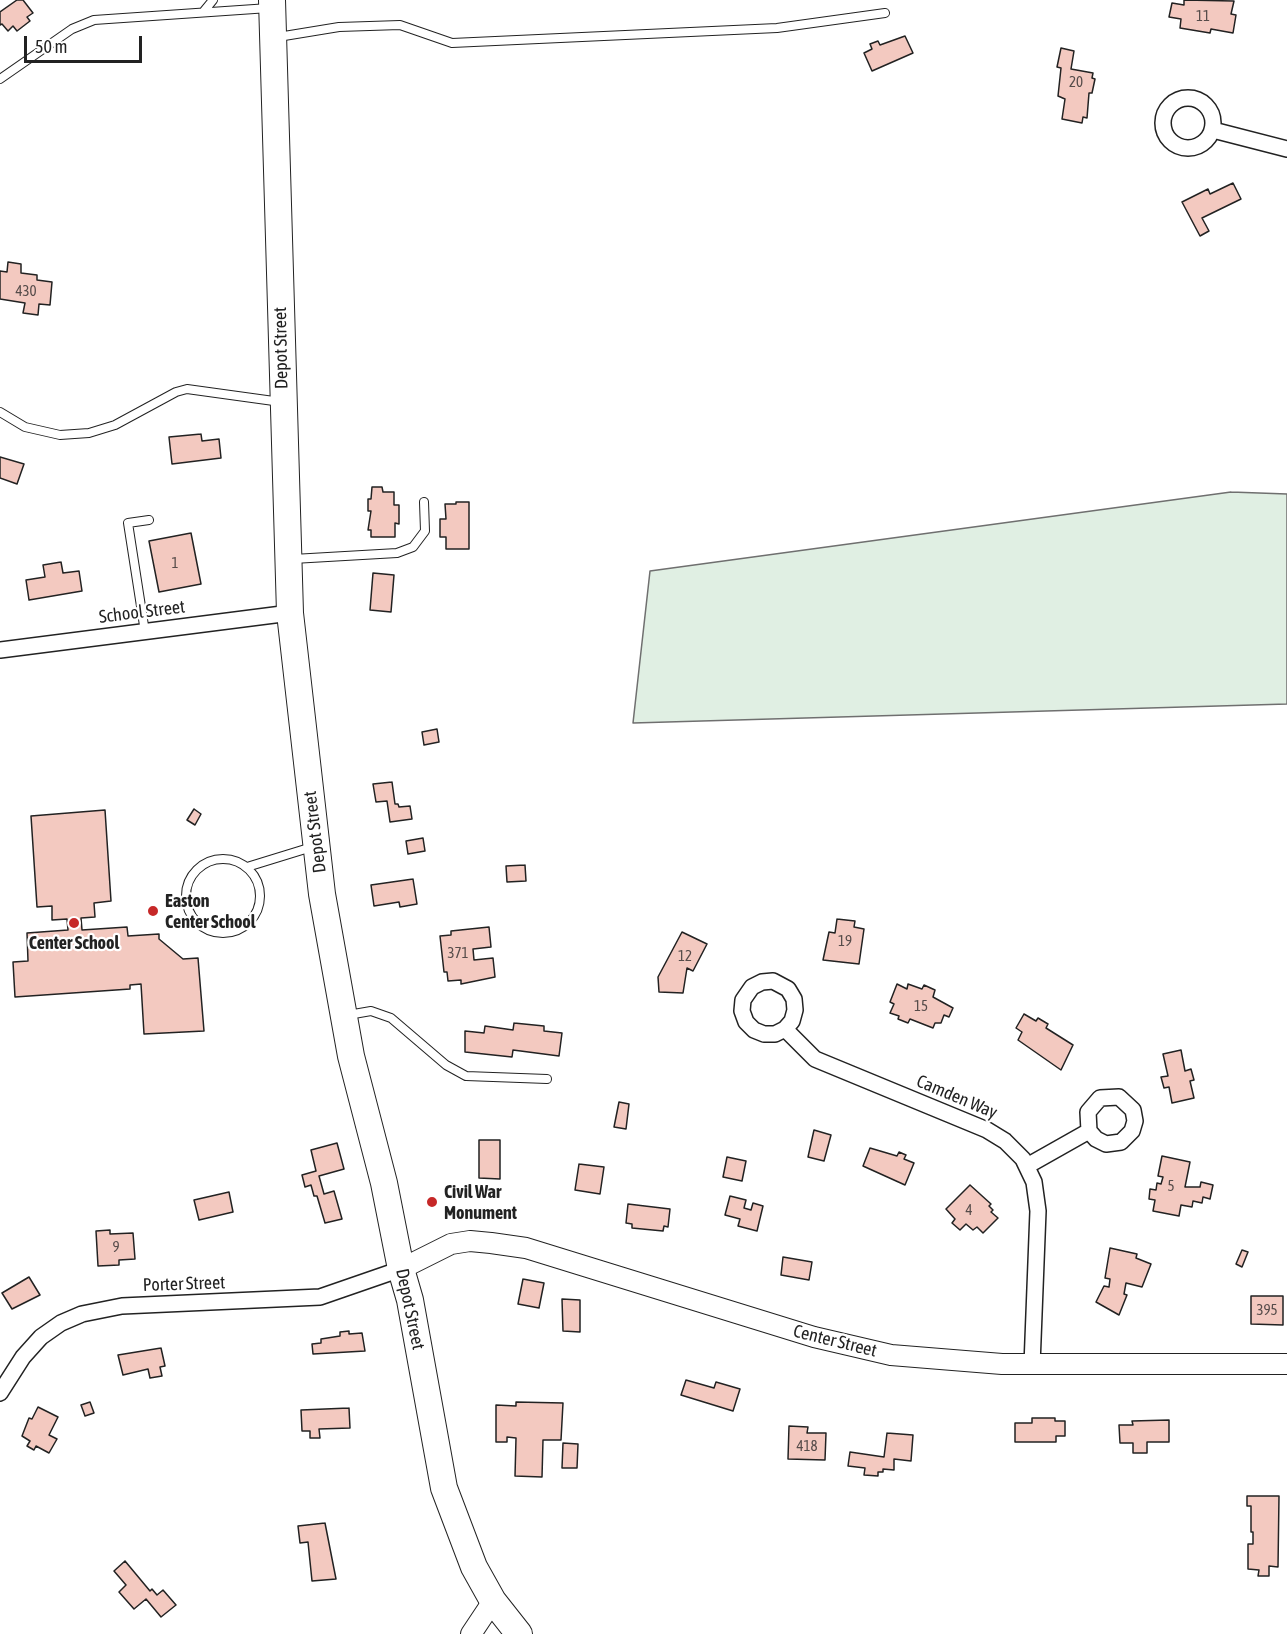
<!DOCTYPE html>
<html>
<head>
<meta charset="utf-8">
<style>
  body { margin:0 }
  #map { position:relative; width:1287px; height:1634px; overflow:hidden; background:#fff; font-family:"Asap Condensed",sans-serif }
  canvas { display:block }
  .scale { position:absolute; left:24px; top:36px; width:118px; height:27px; box-sizing:border-box; border:3px solid #222; border-top:0; padding-left:8px; font-size:18px; line-height:21px; white-space:nowrap; color:#222; -webkit-text-stroke:4px #fff; paint-order:stroke }
</style>
</head>
<body>
<div id="map">
<canvas width="1287" height="1634"></canvas>
<div class="scale">50 m</div>
</div>
<script>
const context = document.querySelector('canvas').getContext('2d');
context.lineJoin = 'round';
function fillPath(path, color) { context.fillStyle = color; context.fill(path, 'evenodd'); }
const poly = rows => new Path2D(rows.map(r => 'M' + r).join(''));
function stroke(path, color, width, dash) { context.strokeStyle = color; context.lineWidth = width; context.lineCap = dash ? 'butt' : 'round'; context.setLineDash(dash || []); context.stroke(path); }
function write(font, color, halo, rows, align = 'center') {
  context.font = font + ' "Asap Condensed",sans-serif'; context.lineWidth = 4.5; context.setLineDash([]); context.textBaseline = 'middle'; context.strokeStyle = halo; context.fillStyle = color; for (const [text, x, y, turn = 0] of rows) {
    context.save(); context.translate(x, y); context.rotate((+turn || 0) * Math.PI / 180); context.textAlign = isNaN(turn) ? turn : align; if (halo) context.strokeText(text, 0, 0); context.fillText(text, 0, 0); context.restore();
  }
}
const green = poly([
  [1231,492,1287,494,1287,704,633,723,650,571,1231,492]
]);
fillPath(green, '#e0efe3');
stroke(green, '#6f6f6f', 1.5);
const building = poly([
  [17,0,23,0,33,13,27,17,30,21,17,31,13,26,8,31,2,24,0,25,0,12,17,0],
  [1184,0,1234,1,1231,14,1236,15,1233,33,1211,29,1210,33,1180,28,1181,19,1169,17,1172,3,1184,5,1184,0],
  [905,36,913,53,872,71,864,53,872,49,870,44,878,41,880,45,905,36],
  [1061,48,1074,51,1071,69,1093,73,1092,78,1095,79,1092,93,1089,93,1087,118,1083,117,1082,123,1062,119,1065,99,1058,96,1061,68,1057,67,1061,48],
  [1233,183,1241,199,1202,218,1209,231,1200,236,1182,202,1208,189,1210,194,1233,183],
  [8,262,21,264,21,273,37,275,37,280,52,282,50,305,39,304,38,315,23,313,25,303,0,299,0,271,7,272,8,262],
  [201,434,202,441,219,439,221,458,172,464,169,437,201,434],
  [0,457,24,464,17,484,0,478,0,457],
  [372,487,382,487,383,492,394,492,394,505,399,505,399,524,395,523,395,537,371,537,371,530,368,530,371,511,368,511,368,499,371,499,372,487],
  [456,502,469,502,469,549,446,549,446,537,440,537,440,519,446,519,445,504,456,504,456,502],
  [191,533,201,584,159,592,149,541,191,533],
  [61,562,63,573,79,571,82,591,29,600,26,580,45,577,43,565,61,562],
  [373,573,394,575,391,612,370,610,373,573],
  [437,729,439,742,424,745,422,732,437,729],
  [392,782,395,804,398,804,399,807,410,806,412,819,390,822,387,801,376,802,373,784,392,782],
  [194,809,201,814,195,825,187,820,194,809],
  [105,810,111,901,94,903,95,917,81,918,82,930,127,927,128,936,159,934,159,939,183,959,198,958,204,1031,144,1034,141,984,130,985,130,989,15,997,13,962,28,961,27,933,68,930,67,919,52,920,52,906,37,907,31,816,105,810],
  [423,838,425,851,408,854,406,841,423,838],
  [525,865,526,881,507,882,506,866,525,865],
  [413,879,417,904,400,907,399,902,374,906,371,885,413,879],
  [837,919,855,921,854,927,864,929,859,964,823,960,829,932,835,933,837,919],
  [489,927,491,947,473,949,474,960,493,958,495,977,461,984,461,980,448,981,447,972,444,972,440,936,451,935,451,931,489,927],
  [682,932,707,944,693,971,687,968,683,993,659,992,658,977,682,932],
  [897,984,907,989,908,984,922,989,924,985,935,990,933,997,953,1008,949,1017,944,1015,941,1023,935,1023,933,1028,910,1019,908,1023,898,1019,899,1016,890,1013,894,1004,890,1002,897,984],
  [1024,1014,1036,1021,1038,1018,1048,1024,1046,1028,1073,1045,1061,1070,1018,1040,1022,1032,1016,1028,1024,1014],
  [514,1023,544,1026,544,1031,562,1033,559,1056,513,1050,512,1057,465,1052,465,1031,484,1033,485,1026,513,1030,514,1023],
  [1181,1050,1185,1071,1191,1069,1194,1080,1190,1081,1194,1098,1172,1103,1169,1087,1164,1088,1161,1077,1168,1076,1163,1054,1181,1050],
  [619,1102,629,1104,626,1129,614,1127,619,1102],
  [814,1130,831,1135,824,1161,808,1157,814,1130],
  [479,1140,500,1140,500,1179,479,1178,479,1140],
  [337,1143,344,1169,319,1176,324,1194,334,1191,342,1219,325,1223,317,1196,314,1196,311,1185,305,1187,302,1175,316,1171,311,1150,337,1143],
  [870,1148,897,1156,899,1152,906,1155,904,1159,914,1163,905,1185,863,1166,870,1148],
  [1162,1156,1190,1162,1185,1187,1200,1187,1201,1182,1213,1185,1210,1199,1203,1197,1202,1203,1193,1201,1192,1207,1181,1205,1179,1216,1153,1211,1155,1200,1149,1199,1150,1189,1156,1190,1157,1183,1161,1184,1163,1177,1158,1176,1162,1156],
  [727,1157,746,1161,742,1181,723,1177,727,1157],
  [579,1164,604,1167,600,1194,575,1190,579,1164],
  [970,1185,991,1204,989,1206,993,1210,991,1212,998,1218,983,1233,977,1227,973,1230,966,1224,960,1230,952,1223,955,1219,946,1209,970,1185],
  [229,1192,233,1212,199,1220,194,1200,229,1192],
  [730,1196,746,1200,744,1208,751,1210,753,1203,763,1206,757,1231,738,1226,740,1219,725,1215,730,1196],
  [628,1204,670,1209,668,1227,664,1226,663,1231,632,1228,632,1224,626,1223,628,1204],
  [110,1230,110,1234,133,1233,135,1259,119,1260,119,1265,98,1266,96,1231,110,1230],
  [1110,1248,1137,1254,1136,1258,1151,1264,1142,1287,1126,1283,1124,1294,1127,1295,1119,1315,1096,1302,1104,1286,1109,1287,1110,1279,1105,1278,1110,1248],
  [1242,1250,1248,1252,1242,1267,1236,1264,1242,1250],
  [783,1257,812,1262,809,1280,781,1275,783,1257],
  [29,1277,40,1295,12,1309,2,1293,29,1277],
  [523,1279,544,1283,539,1308,518,1304,523,1279],
  [1251,1296,1283,1296,1283,1325,1251,1324,1251,1296],
  [562,1299,580,1300,580,1332,563,1331,562,1299],
  [349,1331,349,1334,362,1333,365,1351,313,1354,312,1344,321,1343,321,1339,340,1336,340,1332,349,1331],
  [161,1348,165,1366,160,1367,162,1376,150,1378,148,1369,123,1375,118,1355,161,1348],
  [686,1380,714,1388,716,1382,740,1389,733,1411,681,1395,686,1380],
  [90,1402,94,1413,85,1416,81,1405,90,1402],
  [516,1402,563,1403,561,1440,543,1440,542,1477,515,1476,516,1438,507,1437,507,1442,496,1442,496,1405,516,1406,516,1402],
  [38,1407,58,1417,49,1435,57,1439,49,1453,36,1446,34,1450,27,1446,30,1441,22,1436,29,1418,32,1419,38,1407],
  [349,1408,350,1428,319,1429,320,1438,310,1438,310,1431,302,1431,301,1410,349,1408],
  [1032,1418,1055,1418,1055,1421,1065,1421,1065,1436,1056,1436,1056,1442,1015,1442,1015,1423,1032,1423,1032,1418],
  [1169,1420,1169,1442,1147,1442,1147,1453,1133,1453,1133,1443,1120,1443,1119,1425,1133,1425,1132,1421,1169,1420],
  [789,1426,808,1427,807,1433,826,1433,825,1460,788,1459,789,1426],
  [887,1433,913,1435,911,1461,894,1459,894,1470,883,1469,883,1472,878,1472,878,1476,864,1475,865,1468,848,1466,850,1452,884,1457,887,1433],
  [563,1443,578,1444,577,1468,562,1468,563,1443],
  [1247,1496,1279,1496,1278,1567,1269,1566,1269,1576,1258,1576,1259,1570,1248,1569,1248,1544,1253,1544,1253,1532,1251,1532,1251,1506,1247,1506,1247,1496],
  [325,1523,336,1579,312,1581,308,1542,300,1543,298,1526,325,1523],
  [125,1561,150,1591,152,1589,157,1595,163,1590,176,1605,161,1617,146,1599,134,1609,119,1592,126,1585,114,1571,125,1561]
]);
fillPath(building, '#f3c9c0');
stroke(building, '#222', 1.5);
const lane = poly([
  [204,11,213,0],
  [278,37,339,27,400,25,452,43,777,28,885,13],
  [0,79,72,29,94,20,269,8],
  [0,412,25,427,60,435,89,433,115,425,176,392,187,389,281,402],
  [293,559,397,553,413,547,425,531,424,502],
  [145,632,128,523,149,520],
  '186 896a37 37 0 1 1 74 0a37 37 0 1 1-74 0Z',
  [247,867,312,847],
  [348,1015,371,1011,391,1018,446,1065,466,1076,547,1079]
]);
const street = poly([
  '1163 123a25 25 0 1 1 50 0a25 25 0 1 1-50 0Z',
  [1213,130,1287,149],
  [0,650,290,613],
  [785,1029,775,1034,764,1034,754,1030,746,1022,742,1011,743,1000,752,987,762,982,773,981,788,989,794,999,795,1010,792,1021,785,1029,815,1059,987,1130,1005,1141,1023,1159,1034,1182,1038,1211,1032,1365],
  [1027,1166,1089,1131,1096,1139,1106,1144,1121,1142,1132,1131,1135,1121,1133,1110,1119,1097,1100,1098,1088,1112,1089,1131],
  [0,1393,23,1357,41,1337,61,1323,82,1314,122,1306,320,1297,401,1269]
]);
const secondary = poly([
  [401,1269,451,1244,470,1241,491,1243,526,1248,814,1337,891,1355,1002,1364,1287,1364],
  [471,1634,493,1601]
]);
const highway = poly([
  [272,0,290,613,322,894,351,1056,384,1183,401,1269,410,1300,444,1488,474,1567,493,1601,519,1634]
]);
stroke(lane, '#222', 10);
stroke(street, '#222', 18);
stroke(secondary, '#222', 22);
stroke(highway, '#222', 28);
stroke(lane, '#fff', 8);
stroke(street, '#fff', 15);
stroke(secondary, '#fff', 20);
stroke(highway, '#fff', 26);
for (const [x, y, r, color] of [
  [153,911,6,"#c62828"],
  [74,923,6,"#c62828"],
  [432,1202,6,"#c62828"]
]) { const dot = new Path2D(); dot.arc(x, y, r, 0, 2 * Math.PI); context.fillStyle = color; context.fill(dot); stroke(dot, '#fff', 2); }
write('15px', '#564c4a', null, [
  ["11",1203,16],
  ["20",1076,82],
  ["430",26,291],
  ["1",175,563],
  ["19",845,941],
  ["371",458,953],
  ["12",685,956],
  ["15",921,1006],
  ["5",1171,1186],
  ["4",969,1210],
  ["9",116,1247],
  ["395",1267,1310],
  ["418",807,1446]
]);
write('18px', '#222', '#fff', [
  ["Depot Street",281,348,-91],
  ["School Street",142,612,-7],
  ["Depot Street",315,832,-97],
  ["Camden Way",957,1097,23],
  ["Porter Street",184,1284,-2],
  ["Depot Street",410,1309,78],
  ["Center Street",835,1341,14]
]);
write('bold 18px', '#222', '#fff', [
  ["Easton",165,901],
  ["Center School",165,922],
  ["Center School",74,943,"center"],
  ["Civil War",444,1192],
  ["Monument",444,1213]
], 'left');
</script>
</body>
</html>
